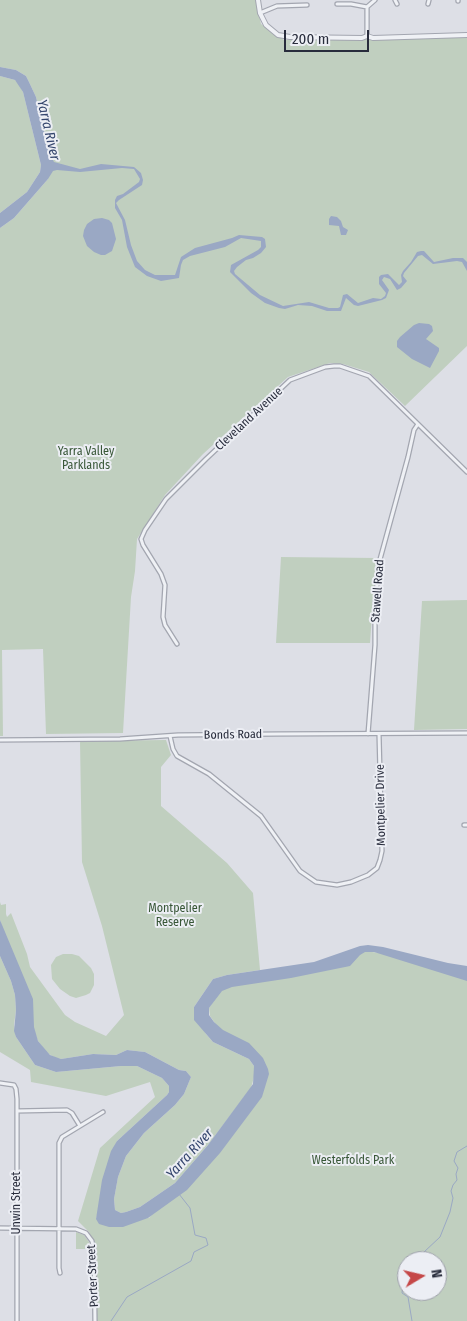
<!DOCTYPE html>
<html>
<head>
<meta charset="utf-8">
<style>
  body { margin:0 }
  #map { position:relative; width:467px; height:1321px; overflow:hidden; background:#dddfe6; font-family:"Fira Sans Condensed",sans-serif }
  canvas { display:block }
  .north { position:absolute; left:397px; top:1251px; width:50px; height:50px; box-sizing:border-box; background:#eceef4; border:1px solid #9ea0aa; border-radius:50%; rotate:81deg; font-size:14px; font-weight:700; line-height:20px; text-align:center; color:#282c3c }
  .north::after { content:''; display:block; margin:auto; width:18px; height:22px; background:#c54848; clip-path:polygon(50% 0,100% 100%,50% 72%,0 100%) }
  .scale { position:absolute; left:284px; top:30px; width:85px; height:22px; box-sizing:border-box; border:2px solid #282c3c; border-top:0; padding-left:6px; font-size:15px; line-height:18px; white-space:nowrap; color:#282c3c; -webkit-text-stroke:4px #eceef4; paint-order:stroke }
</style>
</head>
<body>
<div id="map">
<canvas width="467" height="1321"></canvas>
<div class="north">N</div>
<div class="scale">200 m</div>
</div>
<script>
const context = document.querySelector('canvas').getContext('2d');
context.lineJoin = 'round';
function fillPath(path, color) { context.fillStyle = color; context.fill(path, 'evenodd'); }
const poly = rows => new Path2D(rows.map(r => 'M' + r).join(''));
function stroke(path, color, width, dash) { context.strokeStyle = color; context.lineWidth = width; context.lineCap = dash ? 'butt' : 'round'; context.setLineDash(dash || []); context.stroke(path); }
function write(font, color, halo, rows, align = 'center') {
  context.font = font + ' "Fira Sans Condensed",sans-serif'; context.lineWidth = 4; context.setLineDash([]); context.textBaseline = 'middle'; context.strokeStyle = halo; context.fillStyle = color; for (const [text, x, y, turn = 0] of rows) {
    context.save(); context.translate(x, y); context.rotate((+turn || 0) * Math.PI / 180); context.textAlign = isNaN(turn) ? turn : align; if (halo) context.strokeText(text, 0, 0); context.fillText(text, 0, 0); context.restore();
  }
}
fillPath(poly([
  [0,0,256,0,261,24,284,40,467,37,467,346,405,406,369,372,343,364,330,363,288,377,203,454,165,495,137,539,135,571,131,597,123,733,46,734,43,649,2,650,3,736,0,736,0,228,14,218,48,179,49,152,36,97,29,82,26,76,16,70,0,67],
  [0,76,15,80,19,84,23,92,41,165,40,172,27,192,0,213],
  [281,557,376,558,370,643,276,643],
  [467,600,467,729,414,730,422,601],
  [166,740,171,755,161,767,161,806,227,863,253,893,260,970,227,975,213,979,194,1007,206,1034,213,1042,249,1059,254,1066,254,1077,251,1088,208,1145,175,1183,140,1207,126,1212,121,1213,115,1210,114,1199,118,1177,126,1156,144,1133,175,1105,184,1094,191,1077,186,1071,179,1070,145,1052,127,1050,116,1055,93,1054,61,1059,55,1058,46,1052,38,1041,35,1034,0,920,0,902,1,905,6,904,6,914,7,917,11,913,27,954,30,967,65,1015,75,1022,106,1036,124,1015,102,926,82,862,80,741],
  [363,951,381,953,467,976,467,1321,97,1321,97,1250,89,1232,78,1221,100,1148,155,1097,150,1082,106,1096,31,1082,30,1070,0,1052,0,956,11,981,15,995,16,1010,14,1025,16,1037,35,1065,56,1072,121,1066,137,1066,162,1078,169,1086,169,1092,167,1095,117,1141,96,1219,149,1218,268,1073,217,1026,210,1016,209,1008,222,987],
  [407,1261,437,1261,437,1291,407,1291],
  [63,954,72,954,79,956,91,968,94,974,94,985,90,993,86,995,76,998,70,996,60,989,52,979,51,965,56,957],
  [76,1232,84,1235,89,1242,91,1249,76,1249]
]), '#c0cfbf');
fillPath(poly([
  [0,67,16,70,26,76,29,82,36,97,49,152,54,162,80,169,101,164,134,167,141,173,143,180,142,185,119,200,116,203,125,220,131,245,137,261,145,270,155,275,175,275,181,257,195,248,232,238,239,235,262,237,265,239,266,247,261,253,253,258,246,260,237,267,234,271,235,274,260,295,283,306,309,302,329,308,338,308,340,307,343,295,347,294,358,303,373,298,381,299,385,296,386,293,379,284,379,277,381,275,388,274,399,285,402,282,401,275,403,271,411,262,417,252,421,251,424,251,434,262,453,258,463,258,467,262,467,271,462,262,457,261,433,264,422,255,418,256,404,273,403,276,407,281,401,288,397,290,390,279,384,277,382,280,389,290,386,298,382,300,358,306,354,305,346,298,341,311,327,311,312,306,298,305,285,309,279,308,265,303,251,293,230,272,231,265,258,250,261,247,261,241,241,238,225,247,190,256,183,260,181,265,179,278,161,281,147,276,135,267,127,247,122,220,115,208,115,200,117,196,123,194,139,182,140,179,134,169,122,168,80,172,57,170,53,171,48,179,14,218,0,228,0,213,27,192,40,172,41,165,23,92,15,80,0,76],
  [331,216,337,217,341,221,343,227,348,230,346,235,341,235,339,226,329,225,329,219],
  [102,218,109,220,112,223,116,239,112,251,105,255,101,255,94,252,87,246,83,236,84,230,87,224,94,219],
  [419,323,429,324,432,326,433,331,426,339,439,348,439,351,430,368,412,359,397,347,397,341,400,337,414,325],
  [0,920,33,999,34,1027,38,1041,50,1055,61,1059,93,1054,116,1055,127,1050,145,1052,179,1070,186,1071,191,1077,184,1094,175,1105,144,1133,126,1156,118,1177,114,1199,115,1210,121,1213,126,1212,140,1207,175,1183,208,1145,253,1084,254,1066,249,1059,213,1042,194,1020,194,1007,213,979,227,975,314,962,360,946,368,945,383,947,448,963,467,966,467,981,374,952,365,952,360,955,350,966,291,978,232,987,222,991,209,1008,209,1015,214,1022,223,1030,249,1043,263,1058,268,1069,269,1074,262,1097,220,1153,187,1190,148,1218,123,1227,109,1227,99,1224,96,1219,102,1180,111,1151,117,1141,167,1095,169,1092,169,1086,162,1078,137,1066,121,1066,56,1072,35,1065,16,1037,14,1031,16,1010,15,995,11,981,0,956]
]), '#9aa8c4');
stroke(poly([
  [423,1261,424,1252,440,1237,450,1212,453,1198,451,1191,453,1185,457,1180,456,1174,458,1168,454,1161,457,1152,467,1146],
  [407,1272,403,1281,402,1293,408,1297,412,1321],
  [111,1321,127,1297,191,1261,194,1252,208,1245,206,1238,195,1235,190,1208,179,1194]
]), '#9aa8c4', 1);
const minor = poly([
  [395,0,397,4],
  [458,1,458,0],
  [337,4,351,4,367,7],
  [428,4,429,0],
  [260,13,277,6,307,5],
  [367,36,367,7,375,0],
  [177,644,165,625,163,617,165,585,161,574,143,545,141,539,145,530,166,499,206,459,290,380,325,367,334,366,340,366,369,376,467,472],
  [368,734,375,645,375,606,379,563,408,457,414,430,418,424],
  [170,736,173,749,177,756,209,774,261,816,300,871,316,882,337,885,351,882,368,875,377,868,380,860,382,851,379,734],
  [0,740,120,739,178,735,277,734,467,733],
  [464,825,467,825],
  [0,1083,14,1085,16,1089,17,1099,17,1321],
  [17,1111,67,1110,72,1113,80,1126],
  [0,1228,76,1229,86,1233,92,1241,94,1250,95,1321],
  [60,1273,59,1268,59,1143,62,1137,103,1112]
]);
const tertiary = poly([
  [258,0,260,13,266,25,278,35,290,37,362,38,367,36,373,38,467,35]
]);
stroke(minor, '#a3a6b0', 5.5);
stroke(tertiary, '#a3a6b0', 6);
stroke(minor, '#eff1f5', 3);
stroke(tertiary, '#eff1f5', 4);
write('12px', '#282c3c', '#eceef4', [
  ["Cleveland Avenue",249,419,-43],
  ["Stawell Road",378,591,-86],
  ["Bonds Road",233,735,-1],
  ["Montpelier Drive",381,805,-91],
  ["Unwin Street",17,1203,-90],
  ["Porter Street",93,1276,-93]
]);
write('12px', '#375636', '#eceef4', [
  ["Yarra Valley",86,452],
  ["Parklands",86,466],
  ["Montpelier",175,909],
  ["Reserve",175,923],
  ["Westerfolds Park",353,1161]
]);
write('italic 14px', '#34456d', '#eceef4', [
  ["Yarra River",48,130,77],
  ["Yarra River",190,1154,-48]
]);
</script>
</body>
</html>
